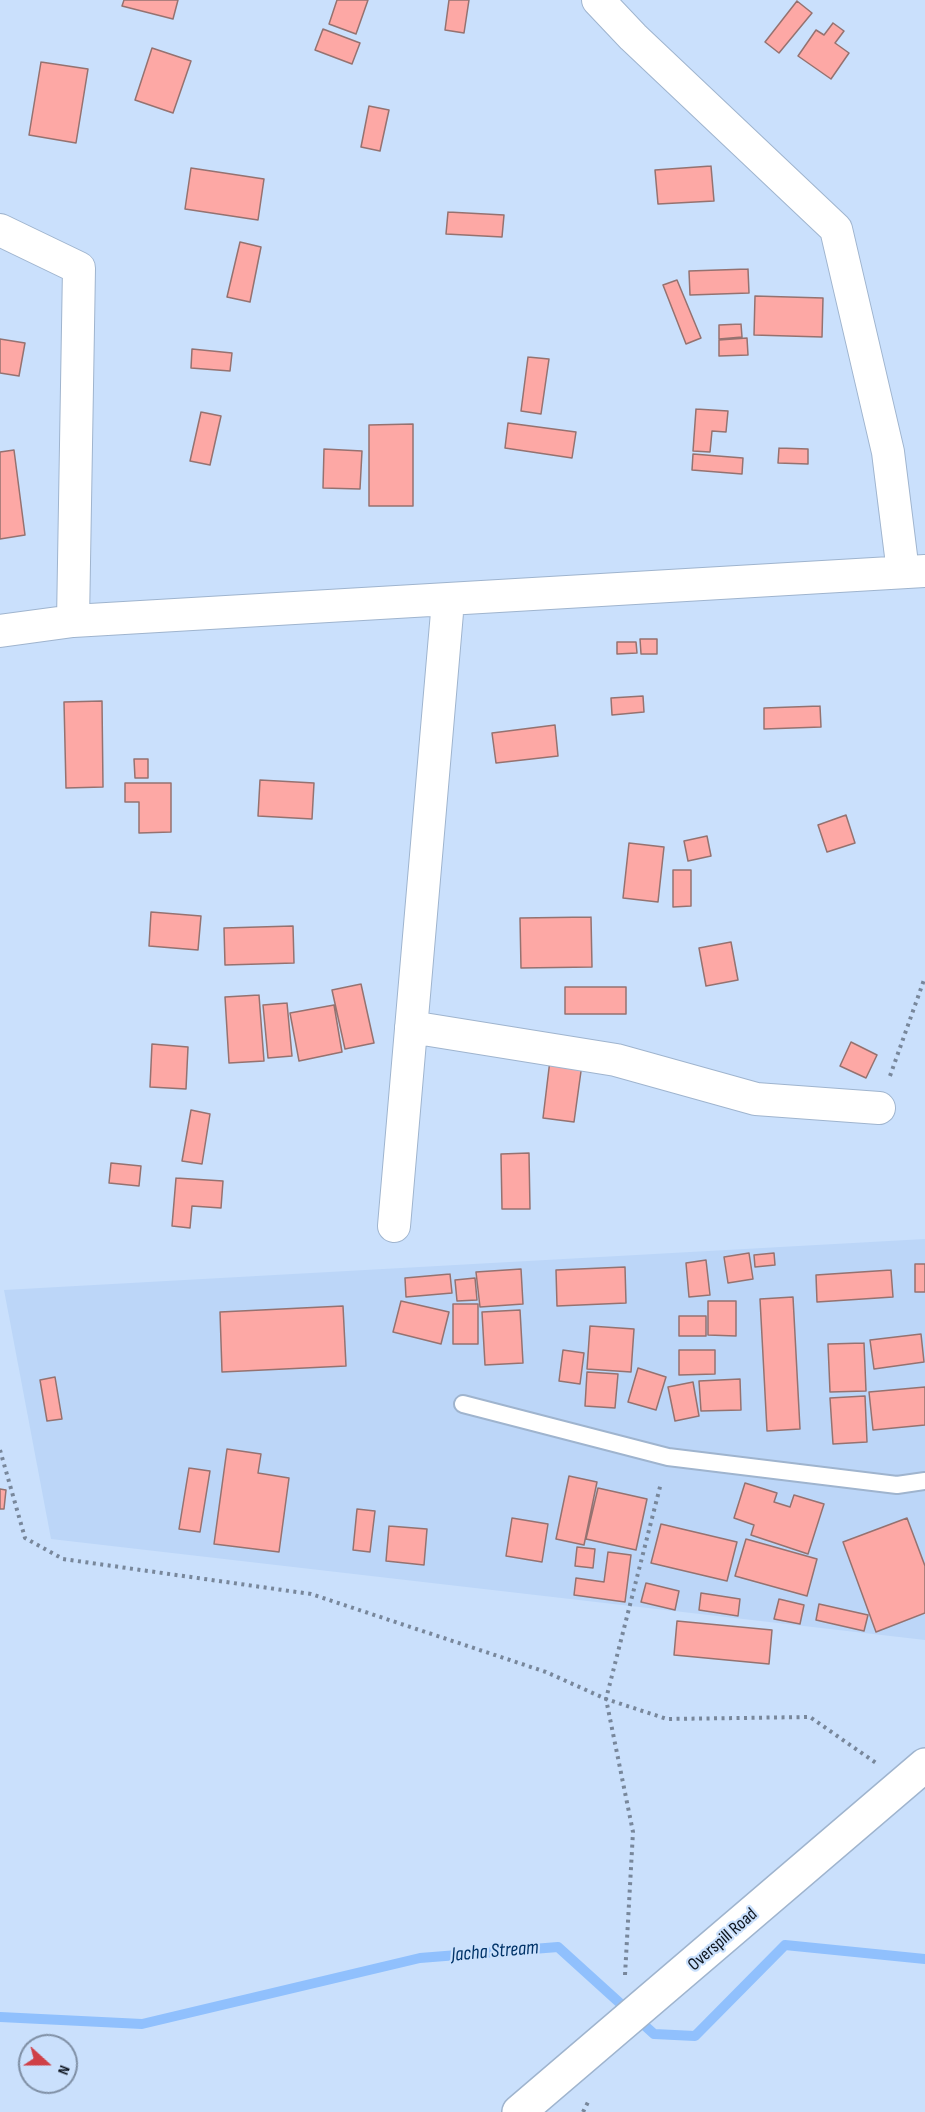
<!DOCTYPE html>
<html>
<head>
<meta charset="utf-8">
<style>
  body { margin:0 }
  #map { position:relative; width:925px; height:2112px; overflow:hidden; background:#cae0fc; font-family:"Sofia Sans Condensed",sans-serif }
  canvas { display:block }
  .north { position:absolute; left:18px; top:2034px; width:60px; height:60px; box-sizing:border-box; background:#cae0fc; border:2px solid #7f8fa4; border-radius:50%; rotate:111deg; font-size:16px; font-weight:700; line-height:24px; text-align:center; color:#0e151f }
  .north::after { content:''; display:block; margin:auto; width:21px; height:27px; background:#cf4047; clip-path:polygon(50% 0,100% 100%,50% 72%,0 100%) }
</style>
</head>
<body>
<div id="map">
<canvas width="925" height="2112"></canvas>
<div class="north">N</div>
</div>
<script>
const context = document.querySelector('canvas').getContext('2d');
context.lineJoin = 'round';
function fillPath(path, color) { context.fillStyle = color; context.fill(path, 'evenodd'); }
const poly = rows => new Path2D(rows.map(r => 'M' + r).join(''));
function stroke(path, color, width, dash) { context.strokeStyle = color; context.lineWidth = width; context.lineCap = dash ? 'butt' : 'round'; context.setLineDash(dash || []); context.stroke(path); }
function write(font, color, halo, rows, align = 'center') {
  context.font = font + ' "Sofia Sans Condensed",sans-serif'; context.lineWidth = 4.5; context.setLineDash([]); context.textBaseline = 'middle'; context.strokeStyle = halo; context.fillStyle = color; for (const [text, x, y, turn = 0] of rows) {
    context.save(); context.translate(x, y); context.rotate((+turn || 0) * Math.PI / 180); context.textAlign = isNaN(turn) ? turn : align; if (halo) context.strokeText(text, 0, 0); context.fillText(text, 0, 0); context.restore();
  }
}
fillPath(poly([
  [925,1239,925,1640,51,1539,4,1290]
]), '#bcd6f8');
stroke(poly([
  [0,2017,142,2024,420,1958,558,1947,654,2034,695,2036,785,1945,925,1959]
]), '#90c0fd', 10);
const building = poly([
  [124,0,178,0,173,19,122,6,124,0],
  [337,0,368,0,356,34,329,24,337,0],
  [449,0,469,0,464,33,445,30,449,0],
  [797,1,812,13,779,53,765,42,797,1],
  [833,23,844,31,835,43,849,53,831,79,798,56,816,30,824,35,833,23],
  [323,29,360,43,352,64,315,50,323,29],
  [152,48,191,61,173,113,135,100,152,48],
  [41,62,88,69,76,143,29,135,41,62],
  [369,106,389,110,380,151,361,147,369,106],
  [711,166,714,201,658,204,655,170,711,166],
  [191,168,264,179,258,220,185,209,191,168],
  [448,212,504,215,502,237,446,234,448,212],
  [240,242,261,247,250,302,227,297,240,242],
  [748,269,749,293,690,295,689,271,748,269],
  [677,280,701,338,686,344,663,285,677,280],
  [755,296,823,298,822,337,754,335,755,296],
  [741,324,742,337,719,339,719,325,741,324],
  [747,338,748,355,719,356,719,340,747,338],
  [0,339,25,343,19,376,0,373,0,339],
  [192,349,232,353,230,371,191,368,192,349],
  [528,357,549,359,541,414,521,411,528,357],
  [696,409,728,411,726,432,712,431,710,452,693,451,696,409],
  [201,412,221,416,210,465,190,461,201,412],
  [508,423,576,432,572,458,505,448,508,423],
  [413,424,413,506,369,506,369,425,413,424],
  [779,448,808,449,808,464,778,463,779,448],
  [324,449,362,451,360,489,323,488,324,449],
  [14,450,25,535,0,539,0,452,14,450],
  [693,454,743,458,742,474,692,470,693,454],
  [640,639,657,639,657,654,641,654,640,639],
  [617,642,636,642,637,653,617,654,617,642],
  [643,696,644,712,612,715,611,698,643,696],
  [102,701,103,787,66,788,64,702,102,701],
  [820,706,821,727,764,729,764,708,820,706],
  [555,725,558,756,496,763,492,733,555,725],
  [134,759,148,759,148,778,135,778,134,759],
  [260,780,314,783,312,819,258,816,260,780],
  [125,783,171,783,171,832,139,833,139,802,125,802,125,783],
  [846,815,855,843,827,852,818,825,846,815],
  [707,836,711,856,688,861,684,841,707,836],
  [629,843,664,847,658,902,623,898,629,843],
  [673,870,691,870,691,906,673,907,673,870],
  [151,912,201,916,198,950,149,946,151,912],
  [591,917,592,967,521,968,520,918,591,917],
  [293,926,294,963,225,965,224,928,293,926],
  [731,942,738,980,706,986,699,948,731,942],
  [361,984,374,1043,345,1049,332,990,361,984],
  [565,987,626,987,626,1014,565,1014,565,987],
  [259,995,264,1061,229,1063,225,997,259,995],
  [287,1003,292,1056,268,1058,263,1005,287,1003],
  [334,1005,342,1052,299,1061,290,1013,334,1005],
  [851,1042,877,1055,866,1078,840,1066,851,1042],
  [152,1044,188,1047,186,1089,150,1087,152,1044],
  [550,1060,582,1064,574,1122,543,1118,550,1060],
  [191,1110,210,1114,202,1164,182,1161,191,1110],
  [529,1153,530,1209,502,1209,501,1154,529,1153],
  [111,1163,141,1166,139,1186,109,1183,111,1163],
  [176,1178,223,1181,221,1208,192,1206,190,1228,172,1226,176,1178],
  [749,1253,753,1279,728,1283,724,1257,749,1253],
  [774,1253,775,1265,755,1267,754,1255,774,1253],
  [706,1260,710,1295,689,1297,686,1263,706,1260],
  [915,1264,925,1264,925,1292,915,1292,915,1264],
  [625,1267,626,1303,557,1306,556,1270,625,1267],
  [521,1269,523,1304,480,1307,476,1272,521,1269],
  [891,1270,893,1297,817,1302,816,1275,891,1270],
  [450,1274,452,1293,406,1297,405,1278,450,1274],
  [475,1278,477,1300,457,1301,455,1280,475,1278],
  [793,1297,800,1429,767,1431,760,1299,793,1297],
  [401,1301,449,1312,441,1344,393,1332,401,1301],
  [708,1301,736,1301,736,1336,708,1335,708,1301],
  [453,1304,478,1304,478,1344,453,1344,453,1304],
  [343,1306,346,1366,222,1372,220,1312,343,1306],
  [520,1310,523,1363,485,1365,482,1312,520,1310],
  [679,1316,706,1316,706,1336,679,1336,679,1316],
  [590,1326,634,1329,631,1372,587,1369,590,1326],
  [921,1334,924,1362,874,1369,870,1340,921,1334],
  [864,1343,866,1391,830,1392,828,1344,864,1343],
  [563,1350,584,1353,580,1384,559,1381,563,1350],
  [679,1350,715,1350,715,1374,679,1375,679,1350],
  [638,1368,666,1377,656,1410,628,1402,638,1368],
  [587,1372,618,1374,615,1408,585,1406,587,1372],
  [55,1377,62,1419,47,1421,40,1380,55,1377],
  [740,1379,741,1410,701,1411,699,1381,740,1379],
  [693,1382,699,1416,675,1421,668,1387,693,1382],
  [925,1387,925,1425,873,1430,869,1392,925,1387],
  [865,1396,867,1442,833,1444,830,1398,865,1396],
  [227,1449,261,1454,258,1473,289,1478,279,1552,214,1544,227,1449],
  [189,1468,210,1471,200,1532,179,1529,189,1468],
  [569,1476,597,1482,584,1545,556,1539,569,1476],
  [745,1483,777,1493,774,1502,790,1507,794,1495,824,1504,808,1554,751,1535,754,1525,734,1518,745,1483],
  [598,1488,647,1499,636,1550,586,1539,598,1488],
  [0,1489,6,1490,4,1509,0,1509,0,1489],
  [357,1509,375,1511,370,1552,353,1550,357,1509],
  [512,1518,548,1524,542,1562,506,1556,512,1518],
  [907,1518,925,1566,925,1613,876,1632,843,1542,907,1518],
  [661,1524,737,1542,727,1581,651,1563,661,1524],
  [389,1526,427,1529,424,1565,386,1561,389,1526],
  [746,1539,817,1559,807,1596,735,1576,746,1539],
  [577,1547,595,1549,593,1568,575,1566,577,1547],
  [608,1552,631,1555,625,1602,574,1595,576,1578,604,1582,608,1552],
  [646,1583,679,1591,675,1610,641,1602,646,1583],
  [701,1593,740,1599,738,1616,699,1610,701,1593],
  [779,1599,804,1605,800,1624,774,1619,779,1599],
  [819,1604,868,1615,864,1631,816,1620,819,1604],
  [677,1621,772,1630,769,1664,674,1655,677,1621]
]);
fillPath(building, '#fda8a5');
stroke(building, '#957270', 1.5);
const service = poly([
  [463,1404,668,1457,897,1485,925,1481]
]);
const minor = poly([
  [598,0,633,37,836,229,888,452,903,572],
  [0,230,79,268,73,621],
  [0,631,73,621,925,571],
  [411,1027,616,1060,756,1099,879,1108],
  [394,1226,448,601]
]);
const tertiary = poly([
  [519,2112,925,1765]
]);
stroke(service, '#9fb4ce', 20);
stroke(minor, '#9fb4ce', 34);
stroke(tertiary, '#9fb4ce', 36);
stroke(poly([
  [890,1076,925,977],
  [0,1450,25,1538,63,1559,311,1594,546,1672,606,1699,667,1719,810,1717,876,1763],
  [625,1975,633,1832,606,1699,661,1483],
  [583,2112,589,2100]
]), '#78879b', 4, [3, 4.5]);
stroke(service, '#fff', 16);
stroke(minor, '#fff', 32);
stroke(tertiary, '#fff', 33);
write('18px', '#0e151f', '#cae0fc', [
  ["Overspill Road",723,1940,-41]
]);
write('italic 20px', '#013368', '#cae0fc', [
  ["Jacha Stream",495,1952,-5]
]);
</script>
</body>
</html>
